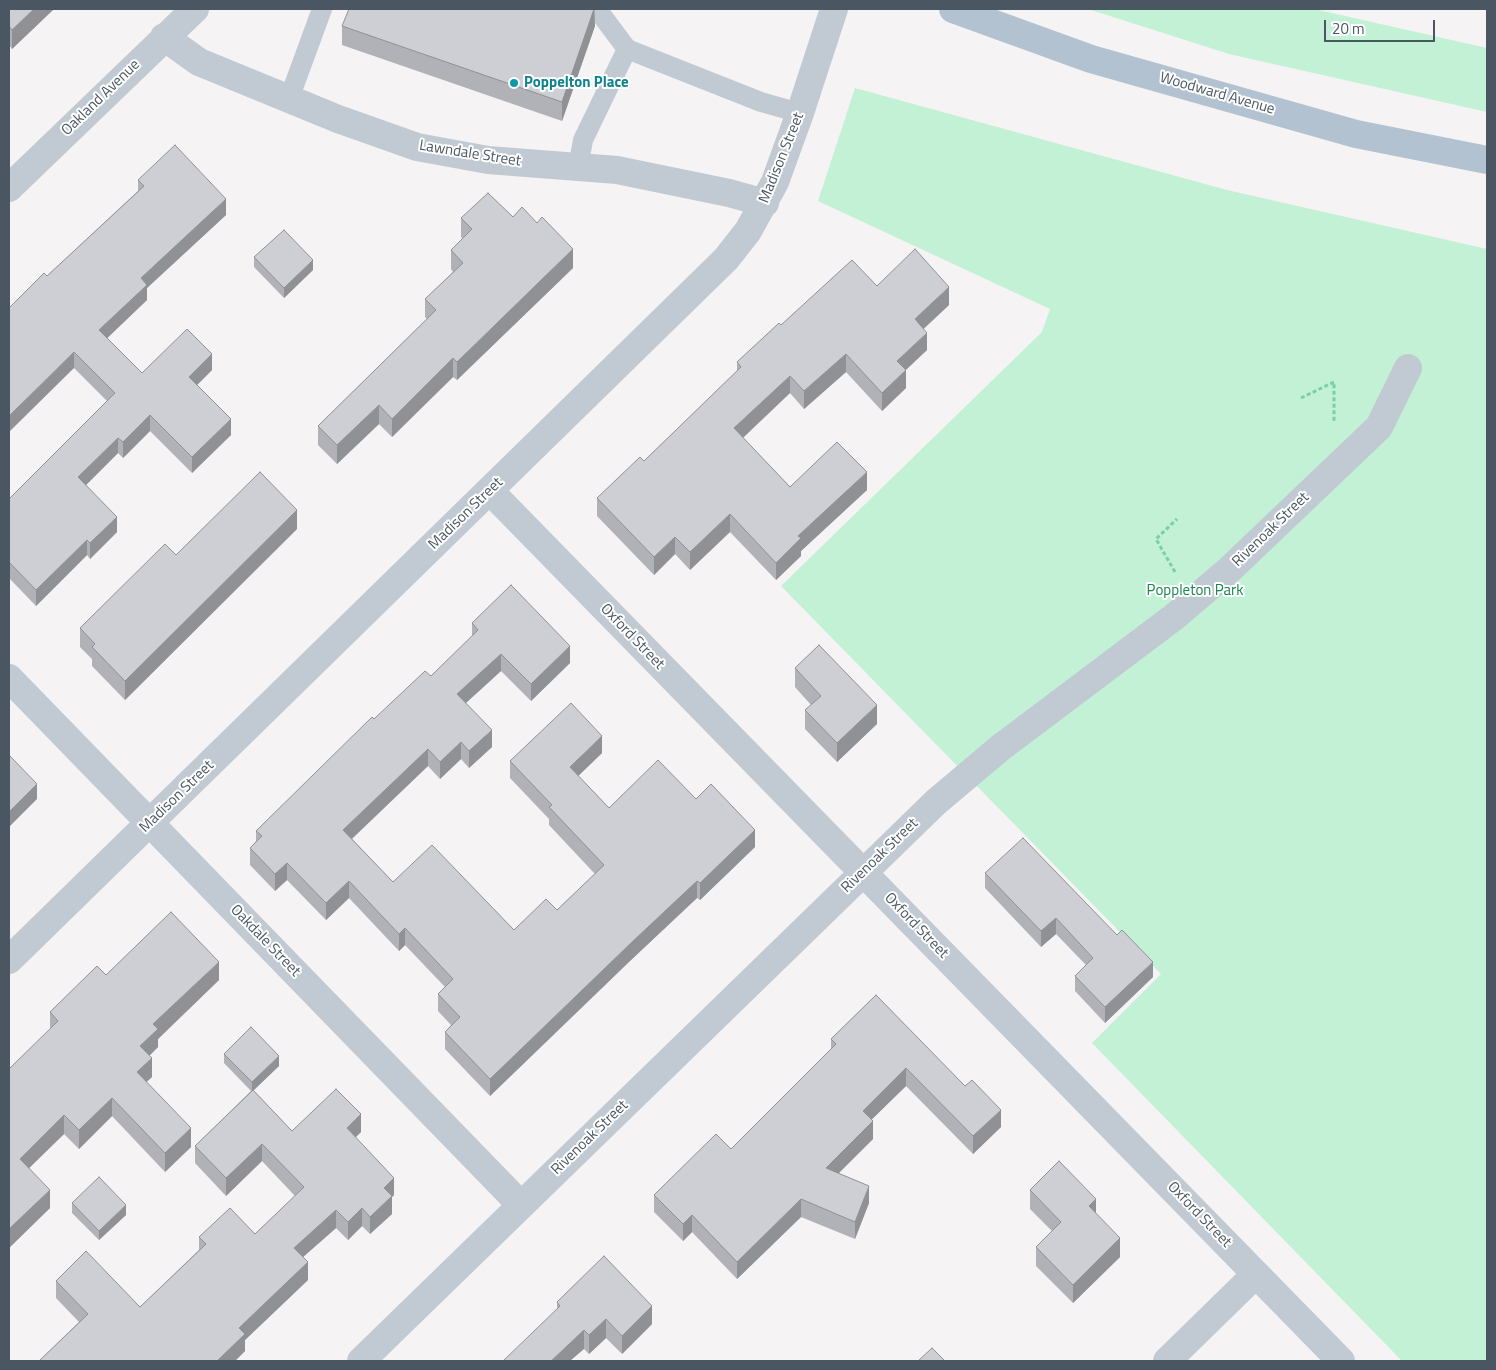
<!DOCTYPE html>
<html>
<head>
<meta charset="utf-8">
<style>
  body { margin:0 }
  #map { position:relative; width:1496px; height:1370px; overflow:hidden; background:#f5f3f3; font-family:"Titillium Web",sans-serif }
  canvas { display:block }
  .frame { position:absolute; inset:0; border:10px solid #4a5661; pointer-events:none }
  .scale { position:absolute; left:1324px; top:20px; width:111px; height:22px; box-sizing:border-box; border:2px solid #4a5661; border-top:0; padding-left:6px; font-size:15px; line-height:18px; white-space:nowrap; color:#4a5661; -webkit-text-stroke:4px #fff; paint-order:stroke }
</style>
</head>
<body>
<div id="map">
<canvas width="1496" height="1370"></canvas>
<div class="frame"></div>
<div class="scale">20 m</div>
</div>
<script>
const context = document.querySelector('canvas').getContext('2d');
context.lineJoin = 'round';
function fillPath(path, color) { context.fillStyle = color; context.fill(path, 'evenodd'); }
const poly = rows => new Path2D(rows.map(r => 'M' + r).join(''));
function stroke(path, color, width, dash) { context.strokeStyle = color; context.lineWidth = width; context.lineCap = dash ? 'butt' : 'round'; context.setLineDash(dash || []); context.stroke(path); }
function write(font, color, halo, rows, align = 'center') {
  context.font = font + ' "Titillium Web",sans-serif'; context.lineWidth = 4; context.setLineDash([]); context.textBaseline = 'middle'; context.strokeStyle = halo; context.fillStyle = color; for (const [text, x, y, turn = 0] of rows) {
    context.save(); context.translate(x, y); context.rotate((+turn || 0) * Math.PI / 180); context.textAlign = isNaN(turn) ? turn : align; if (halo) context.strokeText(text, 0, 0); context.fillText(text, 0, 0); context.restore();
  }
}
fillPath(poly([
  [1088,9,1314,9,1487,48,1487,112,1229,54],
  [855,88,1227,190,1487,249,1487,1361,1402,1361,1092,1043,1161,974,781,586,1042,332,1050,309,818,201]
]), '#c3f1d5');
stroke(poly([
  [1301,398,1334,382,1334,423],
  [1175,572,1156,539,1177,519]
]), '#7ad0a6', 3, [4, 2.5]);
stroke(poly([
  [597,9,627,49,761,102,800,113],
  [289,99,322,9],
  [578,168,583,140,627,49]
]), '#c1cad2', 20);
stroke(poly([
  [164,37,199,62,338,119,417,147,488,160,617,170,729,193,765,203],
  [9,188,195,9],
  [490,491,1341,1361],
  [9,678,521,1205],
  [9,960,726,259,748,231,775,182,800,113,834,9],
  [361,1361,936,802,1000,748,1174,617,1229,570,1379,427,1408,368],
  [1167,1361,1256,1274]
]), '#c1cad2', 28);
stroke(poly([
  [953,9,1091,59,1356,134,1487,160]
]), '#b3c2d1', 28);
fillPath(poly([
  [9,9,54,9,12,49,9,45],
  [595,9,595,26,562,121,342,45,342,26],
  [138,180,226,215,147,288,147,300,107,338,142,373,212,370,197,385,231,435,192,473,150,431,123,458,118,453,86,485,117,532,90,559,87,555,36,606,9,578,9,499,107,401,74,368,47,276,138,191],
  [513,217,573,268,457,380,453,377,392,437,379,424,337,464,318,445,318,426,427,319,425,317,425,299,453,272,451,269,451,250,463,239,461,237,461,218],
  [254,257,313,270,284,298,254,267],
  [877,286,949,305,923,329,927,350,906,370,906,388,882,411,846,372,804,409,790,393,743,438,790,487,867,490,801,551,801,556,776,580,730,532,690,570,675,554,654,575,597,516,597,498,644,461,737,371,737,362,781,325],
  [297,529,125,700,92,666,92,659,80,647,80,628,176,555],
  [472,623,570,663,531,701,501,671,466,703,492,747,469,768,461,759,440,779,428,766,352,839,393,882,514,930,557,910,595,874,549,825,549,819,510,778,510,761,602,753,578,776,609,808,696,799,755,847,700,900,697,898,631,960,490,1096,445,1049,445,1032,451,1025,438,1011,438,994,445,987,405,945,399,951,349,898,326,920,287,880,275,891,250,865,250,848,256,841,256,831,374,719,431,676,472,636],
  [795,668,877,724,837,762,805,729,805,710,811,705,795,687],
  [985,873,1117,935,1153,977,1105,1023,1075,991,1075,976,1086,965,1056,934,1041,947,985,888],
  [106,975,219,980,158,1039,158,1047,149,1056,152,1077,146,1082,191,1147,165,1172,112,1116,79,1149,64,1134,29,1168,50,1208,9,1248,50,1029,50,1012],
  [876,995,1001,1127,973,1154,906,1086,872,1119,873,1139,838,1173,869,1203,855,1239,801,1217,737,1279,692,1232,683,1241,654,1212,654,1195,731,1149,831,1049,831,1039],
  [224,1054,279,1066,253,1090,292,1131,361,1132,355,1137,394,1195,392,1197,392,1214,370,1234,362,1226,348,1240,336,1228,303,1257,308,1280,245,1340,245,1351,235,1361,39,1361,79,1322,56,1298,56,1281,140,1307,199,1250,199,1237,255,1234,295,1196,262,1161,226,1196,195,1163,195,1146,251,1091,224,1063],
  [1030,1190,1096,1214,1120,1257,1073,1303,1036,1266,1036,1247,1052,1231,1030,1209],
  [72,1203,126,1215,99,1240,72,1213],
  [557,1302,652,1324,622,1354,606,1338,589,1354,584,1349,557,1309]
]), '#b0b2b7');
fillPath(poly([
  [34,9,54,9,12,49,12,30],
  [594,9,595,26,562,121,562,102],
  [226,199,226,215,147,288,147,300,99,346,99,330,141,278],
  [573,249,573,268,457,380,457,362],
  [313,260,313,270,284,298,284,288],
  [949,287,949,305,915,337,915,319],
  [927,333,927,350,897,378,897,361],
  [74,352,74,368,9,432,9,416],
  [212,354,212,370,189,393,189,377],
  [846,354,846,372,804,409,804,391],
  [453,358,453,377,392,437,392,419],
  [906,370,906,388,882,411,882,393],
  [790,376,790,393,734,446,734,428],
  [379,405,379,424,337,464,337,445],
  [150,415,150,431,123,458,123,442],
  [231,419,231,435,192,473,192,457],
  [118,438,118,453,78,493,78,477],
  [867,472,867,490,801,551,801,556,776,580,776,563,798,536],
  [297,510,297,529,125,700,125,681],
  [730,514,730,532,690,570,690,552],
  [117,517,117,532,90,559,90,543],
  [675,537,675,554,654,575,654,557],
  [87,540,87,555,36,606,36,590],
  [570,646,570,663,531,701,531,684],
  [501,654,501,671,457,711,457,694],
  [877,705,877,724,837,762,837,743],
  [492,730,492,747,469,768,469,751],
  [602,736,602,753,570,784,570,767],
  [461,742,461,759,440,779,440,762],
  [428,749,428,766,343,847,343,830],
  [37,784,37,799,9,827,9,812],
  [755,830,755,847,700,900,700,883],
  [287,863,287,880,275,891,275,874],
  [349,881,349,898,326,920,326,903],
  [697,881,697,898,631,960,490,1096,490,1079,631,943],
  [1056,918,1056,934,1041,947,1041,931],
  [405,928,405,945,399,951,399,934],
  [219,962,219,980,158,1039,158,1047,140,1065,140,1046,153,1024],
  [1153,962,1153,977,1105,1023,1105,1007],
  [279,1056,279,1066,252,1092,252,1082],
  [152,1058,152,1077,137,1091,137,1072],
  [906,1068,906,1086,863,1128,863,1111],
  [112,1098,112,1116,79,1149,79,1130],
  [1001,1110,1001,1127,973,1154,973,1136],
  [361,1114,361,1132,347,1146,347,1128],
  [64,1115,64,1134,20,1177,20,1159],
  [873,1121,873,1139,826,1186,826,1168],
  [191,1128,191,1147,165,1172,165,1153],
  [262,1144,262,1161,226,1196,226,1178],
  [394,1178,394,1195,392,1197,392,1214,370,1234,370,1217,384,1188],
  [869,1186,869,1203,855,1239,855,1222],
  [50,1190,50,1208,9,1248,9,1229],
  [801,1199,801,1217,737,1279,737,1262],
  [1096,1199,1096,1218,1089,1206],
  [126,1205,126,1215,99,1240,99,1231],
  [362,1208,362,1226,348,1240,348,1222],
  [336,1210,336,1228,294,1265,294,1248],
  [692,1215,692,1232,683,1241,683,1224],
  [1120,1238,1120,1257,1073,1303,1073,1285],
  [308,1262,308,1280,245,1340,245,1351,235,1361,217,1361,239,1328],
  [652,1306,652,1324,622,1354,622,1336],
  [606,1319,606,1338,589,1354,589,1335],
  [584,1330,584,1349,570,1361,551,1361]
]), '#909195');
const building = poly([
  [9,9,34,9,12,30,9,26,9,9],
  [349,9,594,9,562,102,342,26,349,9],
  [175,145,226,199,141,278,147,285,99,330,142,373,187,329,212,354,189,377,231,419,192,457,150,415,123,442,118,438,78,477,117,517,90,543,87,540,36,590,9,562,9,499,115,393,74,352,9,416,9,308,44,273,47,276,144,186,138,180,175,145],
  [488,193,513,217,522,207,537,223,542,217,573,249,457,362,453,358,392,419,379,405,337,445,318,426,436,310,425,299,463,263,451,250,472,229,461,218,488,193],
  [284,230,313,260,284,288,254,257,284,230],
  [915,249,949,287,915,319,927,333,897,361,906,370,882,393,846,354,804,391,790,376,734,428,790,487,837,442,867,472,798,536,801,538,776,563,730,514,690,552,675,537,654,557,597,498,640,457,644,461,741,367,737,362,779,323,781,325,852,260,877,286,915,249],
  [260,472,297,510,125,681,92,647,95,644,80,628,165,544,176,555,260,472],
  [511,585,570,646,531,684,501,654,457,694,492,730,469,751,461,742,440,762,428,749,343,830,393,882,432,845,514,930,546,899,557,910,604,865,549,807,552,805,510,761,571,703,602,736,570,767,609,808,658,760,696,799,711,784,755,830,700,883,697,881,631,943,490,1079,445,1032,460,1017,438,994,453,979,405,928,399,934,349,881,326,903,287,863,275,874,250,848,262,836,256,831,372,717,374,719,425,671,431,676,478,630,472,623,511,585],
  [819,645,877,705,837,743,805,710,821,696,795,668,819,645],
  [9,755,37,784,9,812,9,755],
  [1023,838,1117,935,1122,930,1153,962,1105,1007,1075,976,1093,958,1056,918,1041,931,985,873,1023,838],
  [171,912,219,962,153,1024,158,1029,140,1046,152,1058,137,1072,191,1128,165,1153,112,1098,79,1130,64,1115,20,1159,50,1190,9,1229,9,1069,58,1021,50,1012,97,966,106,975,171,912],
  [876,995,965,1086,972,1080,1001,1110,973,1136,906,1068,863,1111,873,1121,826,1168,869,1186,855,1222,801,1199,737,1262,692,1215,683,1224,654,1195,716,1134,731,1149,836,1044,831,1039,876,995],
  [251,1027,279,1056,252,1082,224,1054,251,1027],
  [336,1089,361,1114,347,1128,394,1178,384,1188,392,1196,370,1217,362,1208,348,1222,336,1210,294,1248,308,1262,239,1328,245,1334,217,1361,39,1361,88,1314,56,1281,86,1251,140,1307,206,1244,199,1237,230,1208,255,1234,304,1187,262,1144,226,1178,195,1146,253,1090,292,1131,336,1089],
  [1059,1161,1096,1199,1089,1206,1120,1238,1073,1285,1036,1247,1061,1222,1030,1190,1059,1161],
  [99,1177,126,1205,99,1231,72,1203,99,1177],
  [604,1256,652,1306,622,1336,606,1319,589,1335,584,1330,551,1361,503,1361,560,1306,557,1302,604,1256],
  [932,1348,945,1361,918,1361,932,1348]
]);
fillPath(building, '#cdcfd5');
stroke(building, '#909195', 1);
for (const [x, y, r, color] of [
  [514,83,5,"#0f9aa8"]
]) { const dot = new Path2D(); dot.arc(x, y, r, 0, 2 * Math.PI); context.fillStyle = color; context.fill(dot); stroke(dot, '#fff', 2); }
write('bold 15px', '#0d838f', '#fff', [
  ["Poppelton Place",524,83]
], 'left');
write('15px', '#4a5661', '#fff', [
  ["Woodward Avenue",1217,94,16],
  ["Oakland Avenue",101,98,-44],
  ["Lawndale Street",470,154,9],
  ["Madison Street",782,158,-68],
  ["Madison Street",466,514,-44],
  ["Rivenoak Street",1271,530,-44],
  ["Oxford Street",632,637,46],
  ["Madison Street",177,797,-44],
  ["Rivenoak Street",880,856,-44],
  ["Oxford Street",916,926,46],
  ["Oakdale Street",265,941,46],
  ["Rivenoak Street",590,1138,-44],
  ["Oxford Street",1199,1215,46]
]);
write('15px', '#17864f', '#fff', [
  ["Poppleton Park",1195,591]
]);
</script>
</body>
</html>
